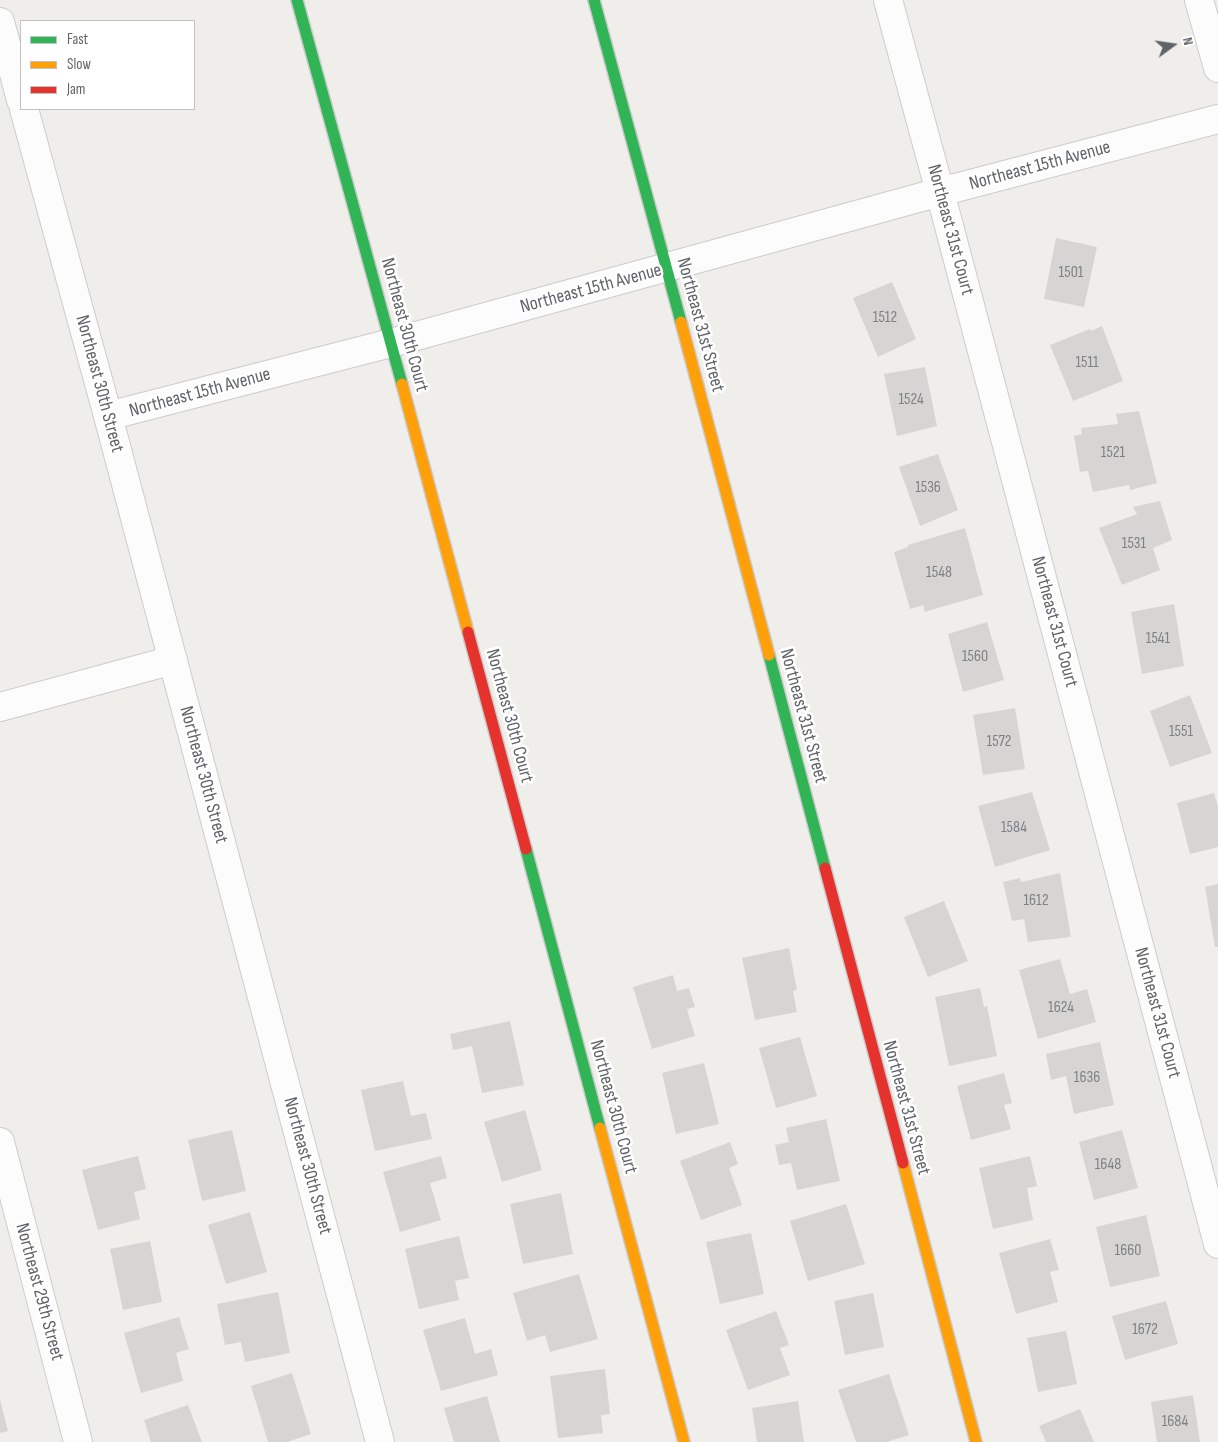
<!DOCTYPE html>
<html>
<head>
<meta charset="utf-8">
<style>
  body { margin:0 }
  #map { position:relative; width:1218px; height:1442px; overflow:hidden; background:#efeeea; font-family:"Sofia Sans Condensed",sans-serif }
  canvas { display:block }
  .legend { position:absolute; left:20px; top:20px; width:175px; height:90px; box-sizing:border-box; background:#fff; border:1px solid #bfc1c3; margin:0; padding:6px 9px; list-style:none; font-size:15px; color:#5f6368 }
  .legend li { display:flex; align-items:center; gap:10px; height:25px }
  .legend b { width:25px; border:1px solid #bfc1c3 }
  .north { position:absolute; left:1148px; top:20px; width:50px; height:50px; -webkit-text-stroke:4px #fff; paint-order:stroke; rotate:76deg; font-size:14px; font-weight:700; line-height:20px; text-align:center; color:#5f6368 }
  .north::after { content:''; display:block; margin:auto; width:18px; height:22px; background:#5f6368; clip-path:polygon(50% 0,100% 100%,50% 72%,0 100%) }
</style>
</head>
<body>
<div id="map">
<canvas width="1218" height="1442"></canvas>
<ul class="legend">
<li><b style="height:6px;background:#30b455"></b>Fast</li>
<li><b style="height:6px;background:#ff9f0a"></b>Slow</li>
<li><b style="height:6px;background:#e5322d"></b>Jam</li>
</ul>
<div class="north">N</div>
</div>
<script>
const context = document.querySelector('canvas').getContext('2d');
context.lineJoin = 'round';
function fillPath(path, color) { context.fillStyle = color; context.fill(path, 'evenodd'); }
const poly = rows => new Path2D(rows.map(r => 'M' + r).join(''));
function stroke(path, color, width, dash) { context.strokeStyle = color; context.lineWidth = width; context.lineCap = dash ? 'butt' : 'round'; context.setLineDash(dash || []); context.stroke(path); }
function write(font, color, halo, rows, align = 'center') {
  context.font = font + ' "Sofia Sans Condensed",sans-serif'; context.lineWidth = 5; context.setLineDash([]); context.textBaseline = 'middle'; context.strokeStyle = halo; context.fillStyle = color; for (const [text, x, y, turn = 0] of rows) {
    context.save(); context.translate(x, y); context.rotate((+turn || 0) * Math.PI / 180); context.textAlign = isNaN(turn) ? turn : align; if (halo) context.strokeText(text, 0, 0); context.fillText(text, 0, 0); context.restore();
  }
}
fillPath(poly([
  [1056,238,1097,247,1084,307,1044,299],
  [892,282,916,339,878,357,853,298],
  [1102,326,1123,381,1073,401,1050,345,1090,329,1091,331],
  [925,367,937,426,897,436,884,374],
  [1139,411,1157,483,1130,490,1129,485,1093,492,1088,471,1080,472,1074,436,1082,434,1081,428,1118,424,1116,414],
  [938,454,958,510,920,526,899,467],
  [1160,501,1172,540,1153,548,1160,570,1122,585,1099,528,1137,514,1133,507],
  [965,528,983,595,924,612,924,605,910,609,894,552,908,547,908,545],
  [1174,604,1184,666,1142,674,1131,612],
  [987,622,1004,680,963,692,948,634],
  [1190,695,1212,753,1170,767,1150,711],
  [1015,708,1025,769,983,775,973,715],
  [1032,792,1050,850,995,867,978,806],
  [1214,793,1218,807,1218,847,1190,854,1177,803],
  [1060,873,1071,937,1028,942,1024,919,1012,921,1003,882,1020,878,1021,882],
  [1218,884,1218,947,1215,947,1205,887],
  [944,901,968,961,928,977,904,917],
  [789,948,797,990,793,991,797,1012,755,1020,742,958],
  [1060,959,1070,994,1087,989,1096,1022,1038,1039,1019,970],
  [673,975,677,991,689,988,695,1007,687,1009,695,1036,652,1049,633,987],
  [980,988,984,1007,987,1006,997,1056,949,1066,935,997],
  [510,1021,524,1085,482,1093,472,1046,453,1050,450,1034],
  [800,1037,817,1096,776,1108,759,1048],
  [1100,1042,1114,1105,1074,1114,1066,1076,1051,1080,1046,1054],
  [704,1063,719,1124,676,1134,662,1073],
  [1004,1073,1012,1103,1004,1105,1011,1129,971,1140,957,1086],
  [403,1081,411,1116,426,1113,432,1139,375,1151,361,1090],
  [525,1110,542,1170,502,1182,484,1122],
  [826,1119,840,1181,797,1190,791,1163,779,1165,775,1145,789,1142,786,1128],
  [232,1130,246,1191,202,1201,188,1140],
  [1122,1130,1138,1188,1094,1200,1079,1142],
  [730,1142,738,1164,729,1168,742,1205,701,1220,680,1161],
  [138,1156,146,1189,134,1192,140,1219,98,1230,82,1170],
  [441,1156,447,1178,430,1183,441,1220,400,1232,383,1172],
  [1030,1156,1037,1186,1027,1188,1033,1220,993,1229,979,1168],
  [561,1193,573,1254,523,1264,510,1204],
  [846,1204,865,1264,808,1281,790,1221],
  [250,1212,267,1272,226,1284,208,1225],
  [1146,1215,1160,1276,1110,1287,1096,1227],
  [751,1233,764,1294,720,1304,706,1242],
  [459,1236,469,1278,455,1281,459,1300,419,1309,405,1249],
  [1050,1239,1059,1270,1050,1272,1058,1302,1016,1314,999,1253],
  [150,1241,162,1302,123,1310,110,1249],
  [579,1274,598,1339,550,1352,545,1335,527,1341,513,1293],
  [278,1292,290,1353,245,1362,241,1342,225,1345,217,1304],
  [873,1293,884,1347,845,1355,834,1301],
  [1166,1301,1178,1344,1125,1360,1112,1316],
  [776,1311,789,1345,780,1348,790,1375,748,1390,726,1330],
  [179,1317,189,1349,176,1353,183,1381,141,1393,124,1333],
  [465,1318,475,1354,491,1349,498,1375,441,1391,423,1330],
  [1066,1331,1077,1384,1038,1392,1027,1338],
  [605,1369,610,1414,601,1415,603,1433,558,1438,550,1376],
  [292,1373,311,1434,287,1442,268,1442,251,1386],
  [889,1374,909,1435,886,1442,856,1442,838,1390],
  [1193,1395,1200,1442,1157,1442,1151,1402],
  [487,1396,500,1442,454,1442,444,1408],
  [0,1400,8,1431,0,1433],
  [798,1401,804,1442,757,1442,752,1408],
  [188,1405,202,1442,151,1442,144,1420],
  [1080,1409,1094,1442,1046,1442,1039,1426]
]), '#d6d5d3');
const street = poly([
  [888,0,940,192,1218,1244],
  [1199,0,1218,68],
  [0,22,21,100],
  [24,109,108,416,380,1442],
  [108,416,391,343,940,192,1218,119],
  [0,707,173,660],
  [0,1142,78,1442]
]);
const fast = poly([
  [297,0,402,384],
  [594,0,681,322],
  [769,655,825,868],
  [526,849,600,1128]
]);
const slow = poly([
  [681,322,769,655],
  [402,384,468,632],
  [600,1128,684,1442],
  [903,1163,976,1442]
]);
const jam = poly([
  [468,632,526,849],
  [825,868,903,1163]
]);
stroke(street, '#cbcccc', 30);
stroke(fast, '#cacacb', 14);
stroke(slow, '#cacacb', 14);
stroke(jam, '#cacacb', 14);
stroke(street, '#fdfcfc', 28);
stroke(fast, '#30b455', 11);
stroke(slow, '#ff9f0a', 11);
stroke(jam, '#e5322d', 11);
write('16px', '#7e8184', null, [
  ["1501",1071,273],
  ["1512",885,318],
  ["1511",1087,363],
  ["1524",911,400],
  ["1521",1113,453],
  ["1536",928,488],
  ["1531",1134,544],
  ["1548",939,573],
  ["1541",1158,639],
  ["1560",975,657],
  ["1551",1181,732],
  ["1572",999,742],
  ["1584",1014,828],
  ["1612",1036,901],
  ["1624",1061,1008],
  ["1636",1087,1078],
  ["1648",1108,1165],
  ["1660",1128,1251],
  ["1672",1145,1330],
  ["1684",1175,1422]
]);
write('19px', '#5f6368', '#fff', [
  ["Northeast 15th Avenue",1040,166,-15],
  ["Northeast 31st Court",950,230,75],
  ["Northeast 15th Avenue",591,289,-15],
  ["Northeast 30th Court",404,325,75],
  ["Northeast 31st Street",700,325,75],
  ["Northeast 30th Street",99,384,75],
  ["Northeast 15th Avenue",200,393,-15],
  ["Northeast 31st Court",1054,622,75],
  ["Northeast 30th Court",509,716,75],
  ["Northeast 31st Street",803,716,75],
  ["Northeast 30th Street",203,775,75],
  ["Northeast 31st Court",1157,1013,75],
  ["Northeast 30th Court",613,1107,75],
  ["Northeast 31st Street",906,1108,75],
  ["Northeast 30th Street",307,1166,75],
  ["Northeast 29th Street",39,1292,75]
]);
</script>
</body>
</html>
